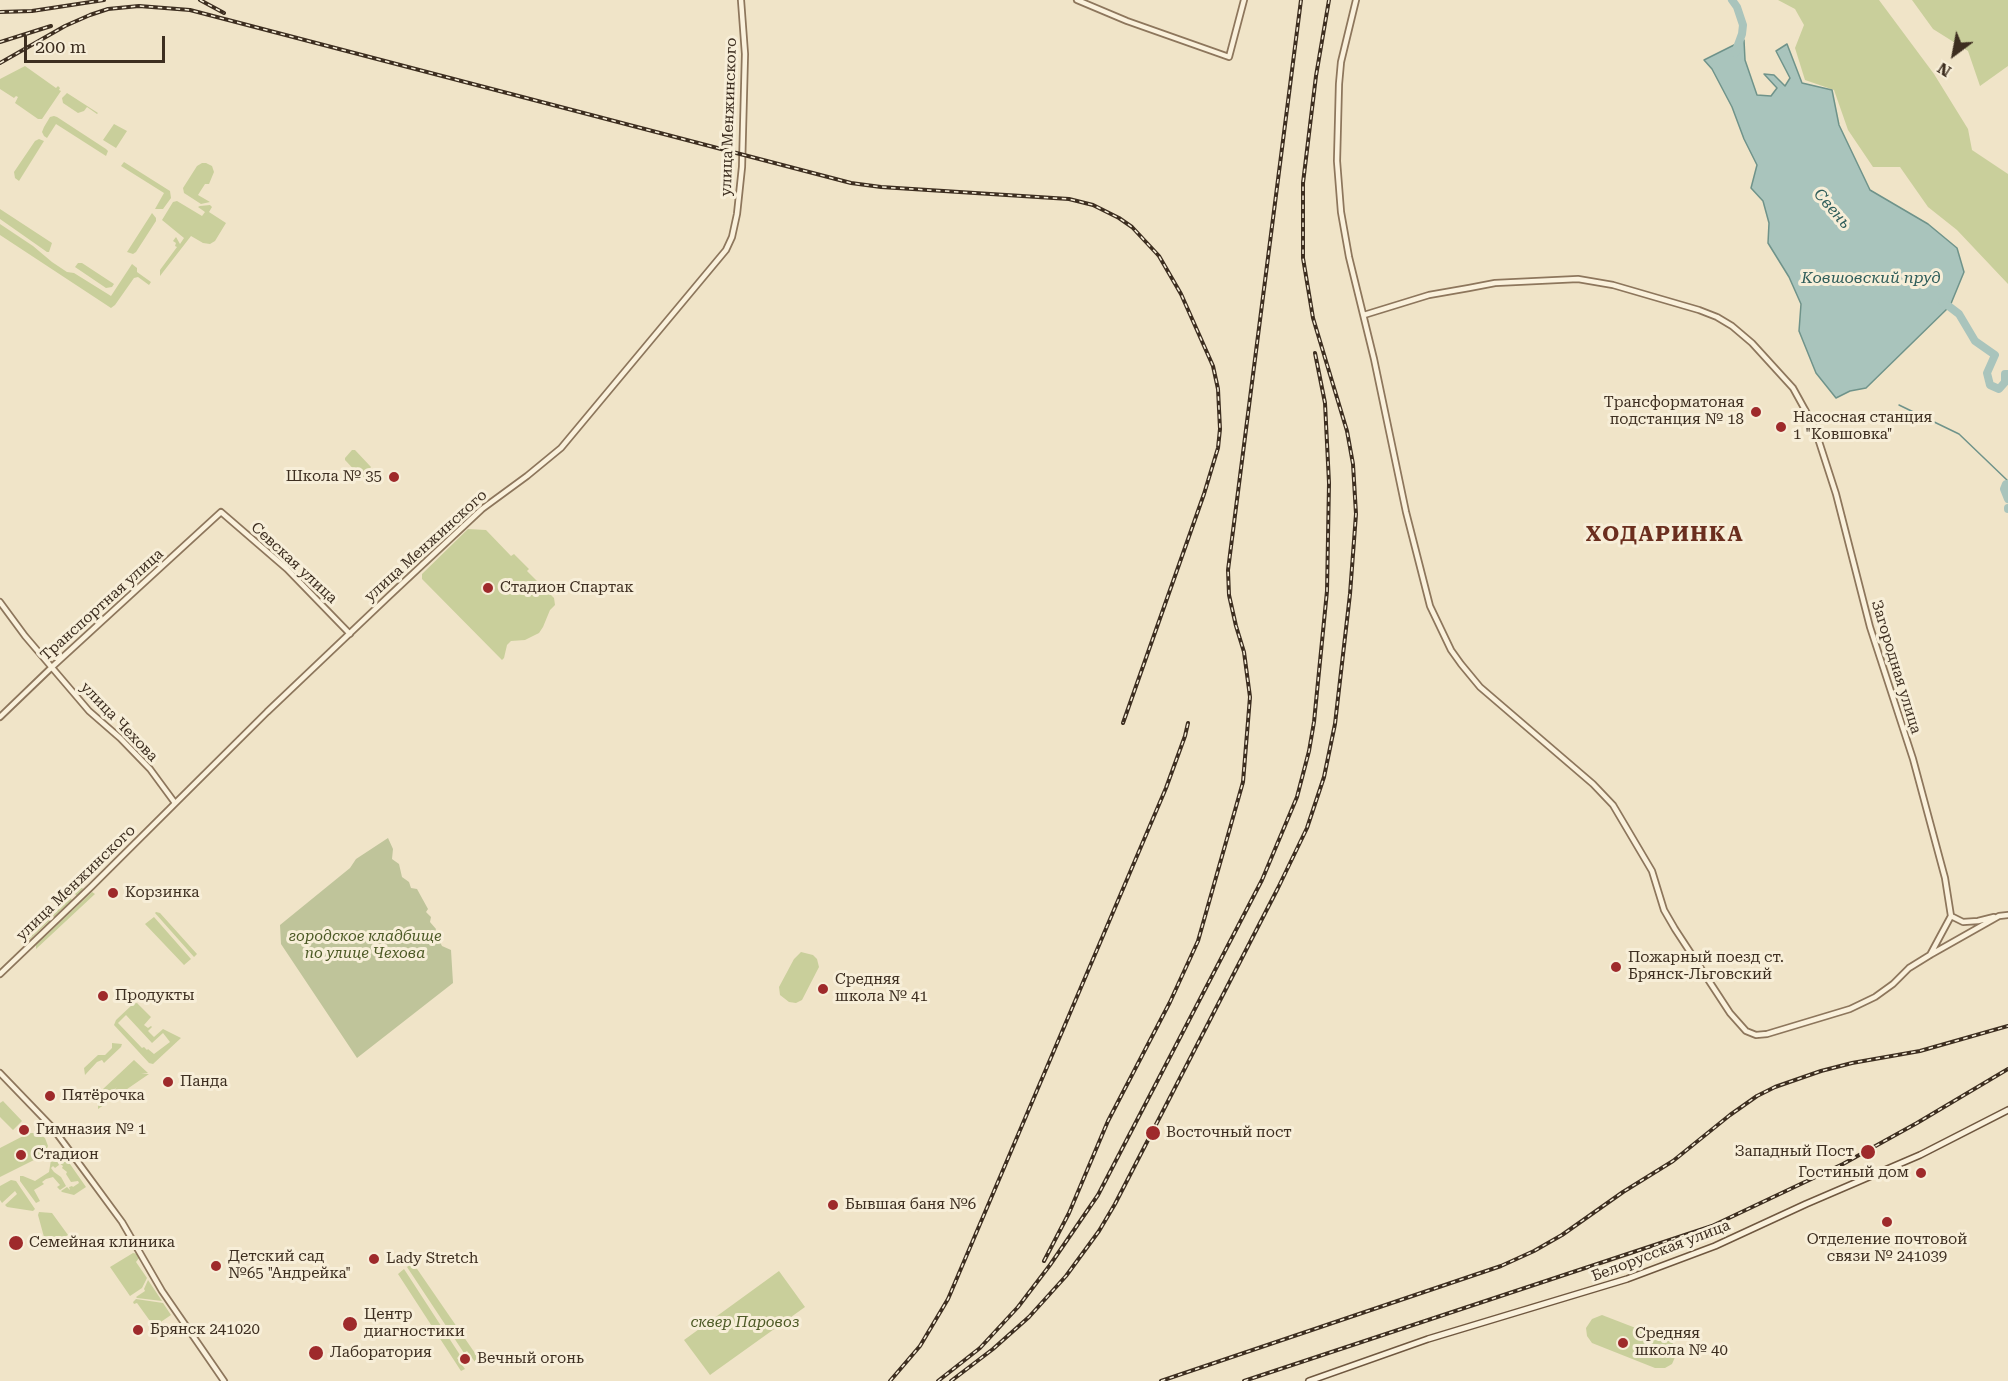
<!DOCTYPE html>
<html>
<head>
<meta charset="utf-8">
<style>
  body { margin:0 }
  #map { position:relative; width:2008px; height:1381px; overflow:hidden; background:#f0e4c8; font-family:"Roboto Serif",serif }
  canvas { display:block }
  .north { position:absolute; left:1924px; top:24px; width:60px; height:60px; -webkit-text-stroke:4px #f7eed8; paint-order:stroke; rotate:212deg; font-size:16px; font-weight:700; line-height:24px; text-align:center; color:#3d2e20 }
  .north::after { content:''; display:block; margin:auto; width:21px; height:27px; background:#3d2e20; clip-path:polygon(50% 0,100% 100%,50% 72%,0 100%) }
  .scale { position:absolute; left:24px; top:36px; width:141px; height:27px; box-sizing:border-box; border:3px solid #3d2e20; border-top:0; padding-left:8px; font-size:18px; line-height:21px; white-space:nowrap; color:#3d2e20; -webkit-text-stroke:4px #f7eed8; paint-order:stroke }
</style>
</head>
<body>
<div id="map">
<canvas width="2008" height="1381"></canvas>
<div class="north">N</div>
<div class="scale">200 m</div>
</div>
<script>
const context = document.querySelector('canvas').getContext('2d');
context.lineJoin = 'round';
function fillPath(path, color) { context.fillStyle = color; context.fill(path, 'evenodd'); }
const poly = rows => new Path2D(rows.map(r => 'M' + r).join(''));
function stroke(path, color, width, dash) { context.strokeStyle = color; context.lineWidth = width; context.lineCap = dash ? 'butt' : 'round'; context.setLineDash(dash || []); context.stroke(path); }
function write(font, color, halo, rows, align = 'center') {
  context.font = font + ' "Roboto Serif",serif'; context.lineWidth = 6; context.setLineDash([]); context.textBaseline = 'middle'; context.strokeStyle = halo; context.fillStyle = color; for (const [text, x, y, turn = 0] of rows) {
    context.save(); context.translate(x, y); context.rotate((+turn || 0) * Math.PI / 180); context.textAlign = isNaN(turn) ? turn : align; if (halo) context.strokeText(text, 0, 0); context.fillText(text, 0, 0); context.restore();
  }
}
fillPath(poly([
  [1778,0,1879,0,1934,74,1968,129,1972,150,2008,174,2008,284,1957,230,1928,207,1900,167,1873,167,1848,130,1834,90,1805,80,1795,48,1804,25,1795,9],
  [1912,0,2008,0,2008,66,1980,86,1968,51,1933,29],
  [25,66,56,88,58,86,60,88,59,90,61,91,42,119,38,119,15,103,18,97,16,96,14,98,0,89,0,79],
  [67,93,98,113,97,114,87,107,84,111,78,113,63,103,62,98],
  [54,116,57,117,106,149,108,151,106,156,56,124,47,138,44,136,42,132,44,127,50,117],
  [114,124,127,131,116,148,103,140],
  [39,139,44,141,19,181,15,178,14,172,35,141],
  [124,162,170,191,171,198,163,209,155,209,164,193,121,166],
  [202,163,206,163,212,166,214,172,209,184,205,184,198,195,210,202,201,204,184,193,183,188,197,166],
  [177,201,202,216,205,212,198,207,200,206,210,205,212,207,209,212,226,223,215,241,210,244,203,243,191,236,160,276,160,270,177,247,175,246,176,243,173,241,176,237,180,244,184,238,162,220,173,202],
  [0,209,52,243,49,252,47,252,0,219],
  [152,213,156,218,156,221,136,252,133,254,127,252],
  [0,224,33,246,52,262,67,272,74,273,111,296,132,264,137,268,137,272,151,282,149,285,138,277,134,278,115,305,111,308,0,235],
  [78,263,82,263,114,284,112,287,106,288,75,267],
  [352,450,355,450,371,467,364,477,360,476,345,460,345,458],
  [468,529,486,530,511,556,514,554,529,569,527,571,554,598,555,605,550,610,543,627,539,633,525,640,511,641,507,645,504,658,502,660,422,579,422,574],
  [79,883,83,889,77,896,73,892,69,896,72,900,30,939,25,938,23,936],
  [92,892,95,894,36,949,36,945],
  [156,912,160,913,197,954,194,957,155,913],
  [154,917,191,959,184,965,145,924],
  [801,952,813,955,817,959,819,967,802,1000,796,1003,789,1002,780,995,779,987,794,959],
  [137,1003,151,1017,144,1025,148,1028,151,1026,152,1027,148,1031,154,1037,163,1029,181,1038,153,1064,149,1063,114,1025,116,1020,133,1004],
  [126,1015,152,1043,163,1033,170,1042,154,1054,148,1049,147,1050,144,1047,142,1048,118,1023],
  [112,1043,122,1044,121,1047,104,1063,102,1060,97,1062,85,1075,84,1068,98,1055,105,1055,112,1048],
  [134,1060,148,1073,141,1074,149,1074,98,1109,98,1091,112,1092,117,1087,112,1091,96,1090,103,1089],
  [3,1101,22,1121,13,1130,0,1117,0,1103],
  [29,1133,38,1133,45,1138,48,1146,45,1153,40,1157,0,1177,0,1148],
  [63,1154,86,1187,74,1195,62,1192,61,1191,67,1187,70,1190,69,1187,72,1186,73,1187,79,1183,78,1181,71,1182,66,1174,67,1172,62,1168,63,1166,58,1162,59,1165,55,1168,53,1166,51,1168,54,1172,61,1177,66,1186,60,1190,57,1187,60,1185,53,1177,46,1179,42,1182,44,1184,34,1190,40,1201,36,1203,20,1181,20,1176,23,1176,35,1181,49,1172,51,1160],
  [11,1180,16,1181,35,1209,33,1211,7,1207,5,1205,17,1194,15,1191,2,1203,0,1200,0,1186],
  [39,1212,52,1213,68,1235,47,1248,38,1215],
  [133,1253,138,1254,139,1258,136,1262,147,1278,142,1288,130,1296,110,1267],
  [413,1263,479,1359,475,1362,467,1351,464,1353,407,1267],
  [404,1269,460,1355,457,1358,465,1369,461,1371,398,1274],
  [779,1271,805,1307,710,1375,684,1340],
  [148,1280,162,1301,137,1298,136,1297,145,1291,144,1289],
  [136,1299,163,1303,171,1315,155,1326,156,1330,154,1331,148,1323,150,1321,137,1303,134,1304,133,1302],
  [1602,1315,1672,1342,1675,1349,1676,1355,1672,1364,1665,1368,1655,1368,1592,1343,1587,1336,1586,1328,1592,1319]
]), '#c9cf9b');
fillPath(poly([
  [388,838,393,849,392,859,399,864,402,877,409,882,411,888,417,889,428,909,426,912,431,917,430,922,436,929,435,932,442,946,451,950,453,983,357,1058,281,944,280,925,350,868,356,859]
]), '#bfc49a');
const water = poly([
  [1744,40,1745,60,1757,95,1771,96,1777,88,1764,74,1774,75,1785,86,1790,78,1776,51,1787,44,1802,83,1832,90,1839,125,1870,190,1928,224,1957,248,1964,272,1950,306,1866,388,1850,391,1836,398,1816,373,1799,331,1801,304,1789,277,1768,243,1769,223,1763,201,1751,188,1757,165,1744,139,1732,107,1712,69,1704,60,1744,40]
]);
fillPath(water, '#a9c4bc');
stroke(water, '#6f938a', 1.5);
stroke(poly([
  [1899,405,1959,434,2008,481]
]), '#6f938a', 1.5);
stroke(poly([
  [1732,0,1737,7,1743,25,1742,34,1735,53],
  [1942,301,1959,314,1975,341,1995,355,1987,373,1990,385,1999,389,2005,382,2005,374,2008,374],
  [2008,484,2006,484,2004,489,2008,499],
  [2008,508,2008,509]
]), '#a9c4bc', 8);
const tertiary = poly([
  [1077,0,1127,21,1229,57,1244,0],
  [1356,0,1341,62,1339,84,1337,161,1341,212,1349,257,1374,359,1406,512,1430,606,1451,650,1461,664,1480,687,1593,784,1613,805,1652,871,1664,910,1675,929,1730,1013,1746,1031,1756,1035,1767,1034,1850,1009,1875,997,1893,984,1909,968,1930,955,1999,916,2008,915],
  [1364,315,1429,295,1469,288,1495,283,1578,279,1613,285,1699,310,1717,317,1732,326,1752,343,1793,388,1814,426,1836,494,1870,627,1913,759,1945,878,1951,916],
  [0,602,25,636,89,711,120,738,150,769,175,803],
  [0,717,52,667,221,512,287,569,350,634],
  [1951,916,1963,922,1978,921,1994,917],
  [1930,955,1951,916],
  [0,974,92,886,267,712,388,597,482,509,527,476,561,448,726,250,732,237,737,214,742,167,745,54,741,0],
  [0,1073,52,1127,69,1150,122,1222,162,1291,224,1381]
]);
const secondary = poly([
  [1309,1381,1428,1339,1627,1279,1715,1246,1806,1204,1920,1155,2008,1110]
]);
stroke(tertiary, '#8d765c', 8);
stroke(secondary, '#6f573f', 8);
stroke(tertiary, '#faf1dc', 4.5);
stroke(secondary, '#faf1dc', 5);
const rail = poly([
  [200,0,224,13],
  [0,12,32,11,104,0],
  [0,42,51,26],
  [0,63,65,26,90,15,108,9,139,6,190,10,851,183,881,187,1069,199,1093,205,1119,218,1132,227,1159,256,1181,294,1213,366,1218,389,1220,429,1218,448,1204,494,1123,723],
  [1044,1261,1069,1213,1108,1121,1170,1002,1198,941,1243,782,1250,697,1244,652,1236,626,1229,595,1228,570,1301,0],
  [890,1381,920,1346,948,1299,1166,788,1185,736,1188,723],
  [938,1381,980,1348,1018,1307,1050,1265,1098,1195,1262,880,1297,797,1309,751,1314,722,1327,591,1329,483,1325,403,1315,353],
  [951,1381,993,1349,1029,1317,1066,1276,1099,1231,1115,1204,1278,888,1307,828,1324,777,1335,724,1350,594,1356,514,1353,464,1347,431,1313,318,1303,258,1303,183,1316,76,1329,0],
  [1161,1381,1501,1266,1534,1251,1562,1235,1623,1192,1673,1161,1730,1115,1757,1096,1775,1087,1821,1071,1852,1063,1920,1051,2008,1026],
  [1244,1381,1712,1226,1843,1164,1917,1123,2008,1069]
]);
stroke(rail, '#3d2e20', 4);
stroke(rail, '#f7eed8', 1.5, [4.5]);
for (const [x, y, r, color] of [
  [1756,412,6,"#9e2a2b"],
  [1781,427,6,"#9e2a2b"],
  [394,477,6,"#9e2a2b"],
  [488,588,6,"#9e2a2b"],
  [113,893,6,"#9e2a2b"],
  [1616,967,6,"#9e2a2b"],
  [823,989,6,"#9e2a2b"],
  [103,996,6,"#9e2a2b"],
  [168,1082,6,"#9e2a2b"],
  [50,1096,6,"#9e2a2b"],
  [24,1130,6,"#9e2a2b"],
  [1153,1133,8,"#9e2a2b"],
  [1868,1152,8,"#9e2a2b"],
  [21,1155,6,"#9e2a2b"],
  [1921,1173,6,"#9e2a2b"],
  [833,1205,6,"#9e2a2b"],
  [1887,1222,6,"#9e2a2b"],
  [16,1243,8,"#9e2a2b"],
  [374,1259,6,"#9e2a2b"],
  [216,1266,6,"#9e2a2b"],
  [350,1324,8,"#9e2a2b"],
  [138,1330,6,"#9e2a2b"],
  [1623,1343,6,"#9e2a2b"],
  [316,1353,8,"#9e2a2b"],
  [465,1359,6,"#9e2a2b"]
]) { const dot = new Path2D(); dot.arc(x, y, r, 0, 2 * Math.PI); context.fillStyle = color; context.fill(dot); stroke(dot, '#f7eed8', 2); }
write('15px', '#3d2e20', '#f7eed8', [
  ["улица Менжинского",729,117,-88],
  ["улица Менжинского",426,546,-42],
  ["Севская улица",294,563,43],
  ["Транспортная улица",102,605,-42],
  ["Загородная улица",1896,667,73],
  ["улица Чехова",119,722,46],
  ["улица Менжинского",76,883,-44],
  ["Белорусская улица",1661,1251,-21]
]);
write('15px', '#3d2e20', '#f7eed8', [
  ["Трансформатоная",1744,403,"right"],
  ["подстанция № 18",1744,420,"right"],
  ["Насосная станция",1793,418],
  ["1 \"Ковшовка\"",1793,435],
  ["Школа № 35",382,477,"right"],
  ["Стадион Спартак",500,588],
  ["Корзинка",125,893],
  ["Пожарный поезд ст.",1628,958],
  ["Брянск-Льговский",1628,975],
  ["Средняя",835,980],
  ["школа № 41",835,997],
  ["Продукты",115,996],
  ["Панда",180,1082],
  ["Пятёрочка",62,1096],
  ["Гимназия № 1",36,1130],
  ["Восточный пост",1166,1133],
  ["Западный Пост",1854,1152,"right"],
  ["Стадион",33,1155],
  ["Гостиный дом",1909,1173,"right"],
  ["Бывшая баня №6",845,1205],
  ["Отделение почтовой",1887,1240,"center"],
  ["связи № 241039",1887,1257,"center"],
  ["Семейная клиника",29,1243],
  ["Детский сад",228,1257],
  ["№65 \"Андрейка\"",228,1274],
  ["Lady Stretch",386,1259],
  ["Центр",364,1315],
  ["диагностики",364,1332],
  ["Брянск 241020",150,1330],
  ["Средняя",1635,1334],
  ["школа № 40",1635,1351],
  ["Лаборатория",330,1353],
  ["Вечный огонь",477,1359]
], 'left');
write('italic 15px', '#4d5a26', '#f7eed8', [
  ["городское кладбище",365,937],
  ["по улице Чехова",365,954],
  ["сквер Паровоз",745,1323]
]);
write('italic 16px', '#2f5d5a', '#f7eed8', [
  ["Свень",1832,209,49],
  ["Ковшовский пруд",1871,278]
]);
context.letterSpacing = '1.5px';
write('bold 21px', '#6b2e1e', '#f7eed8', [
  ["ХОДАРИНКА",1665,535]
]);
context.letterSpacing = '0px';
</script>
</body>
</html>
